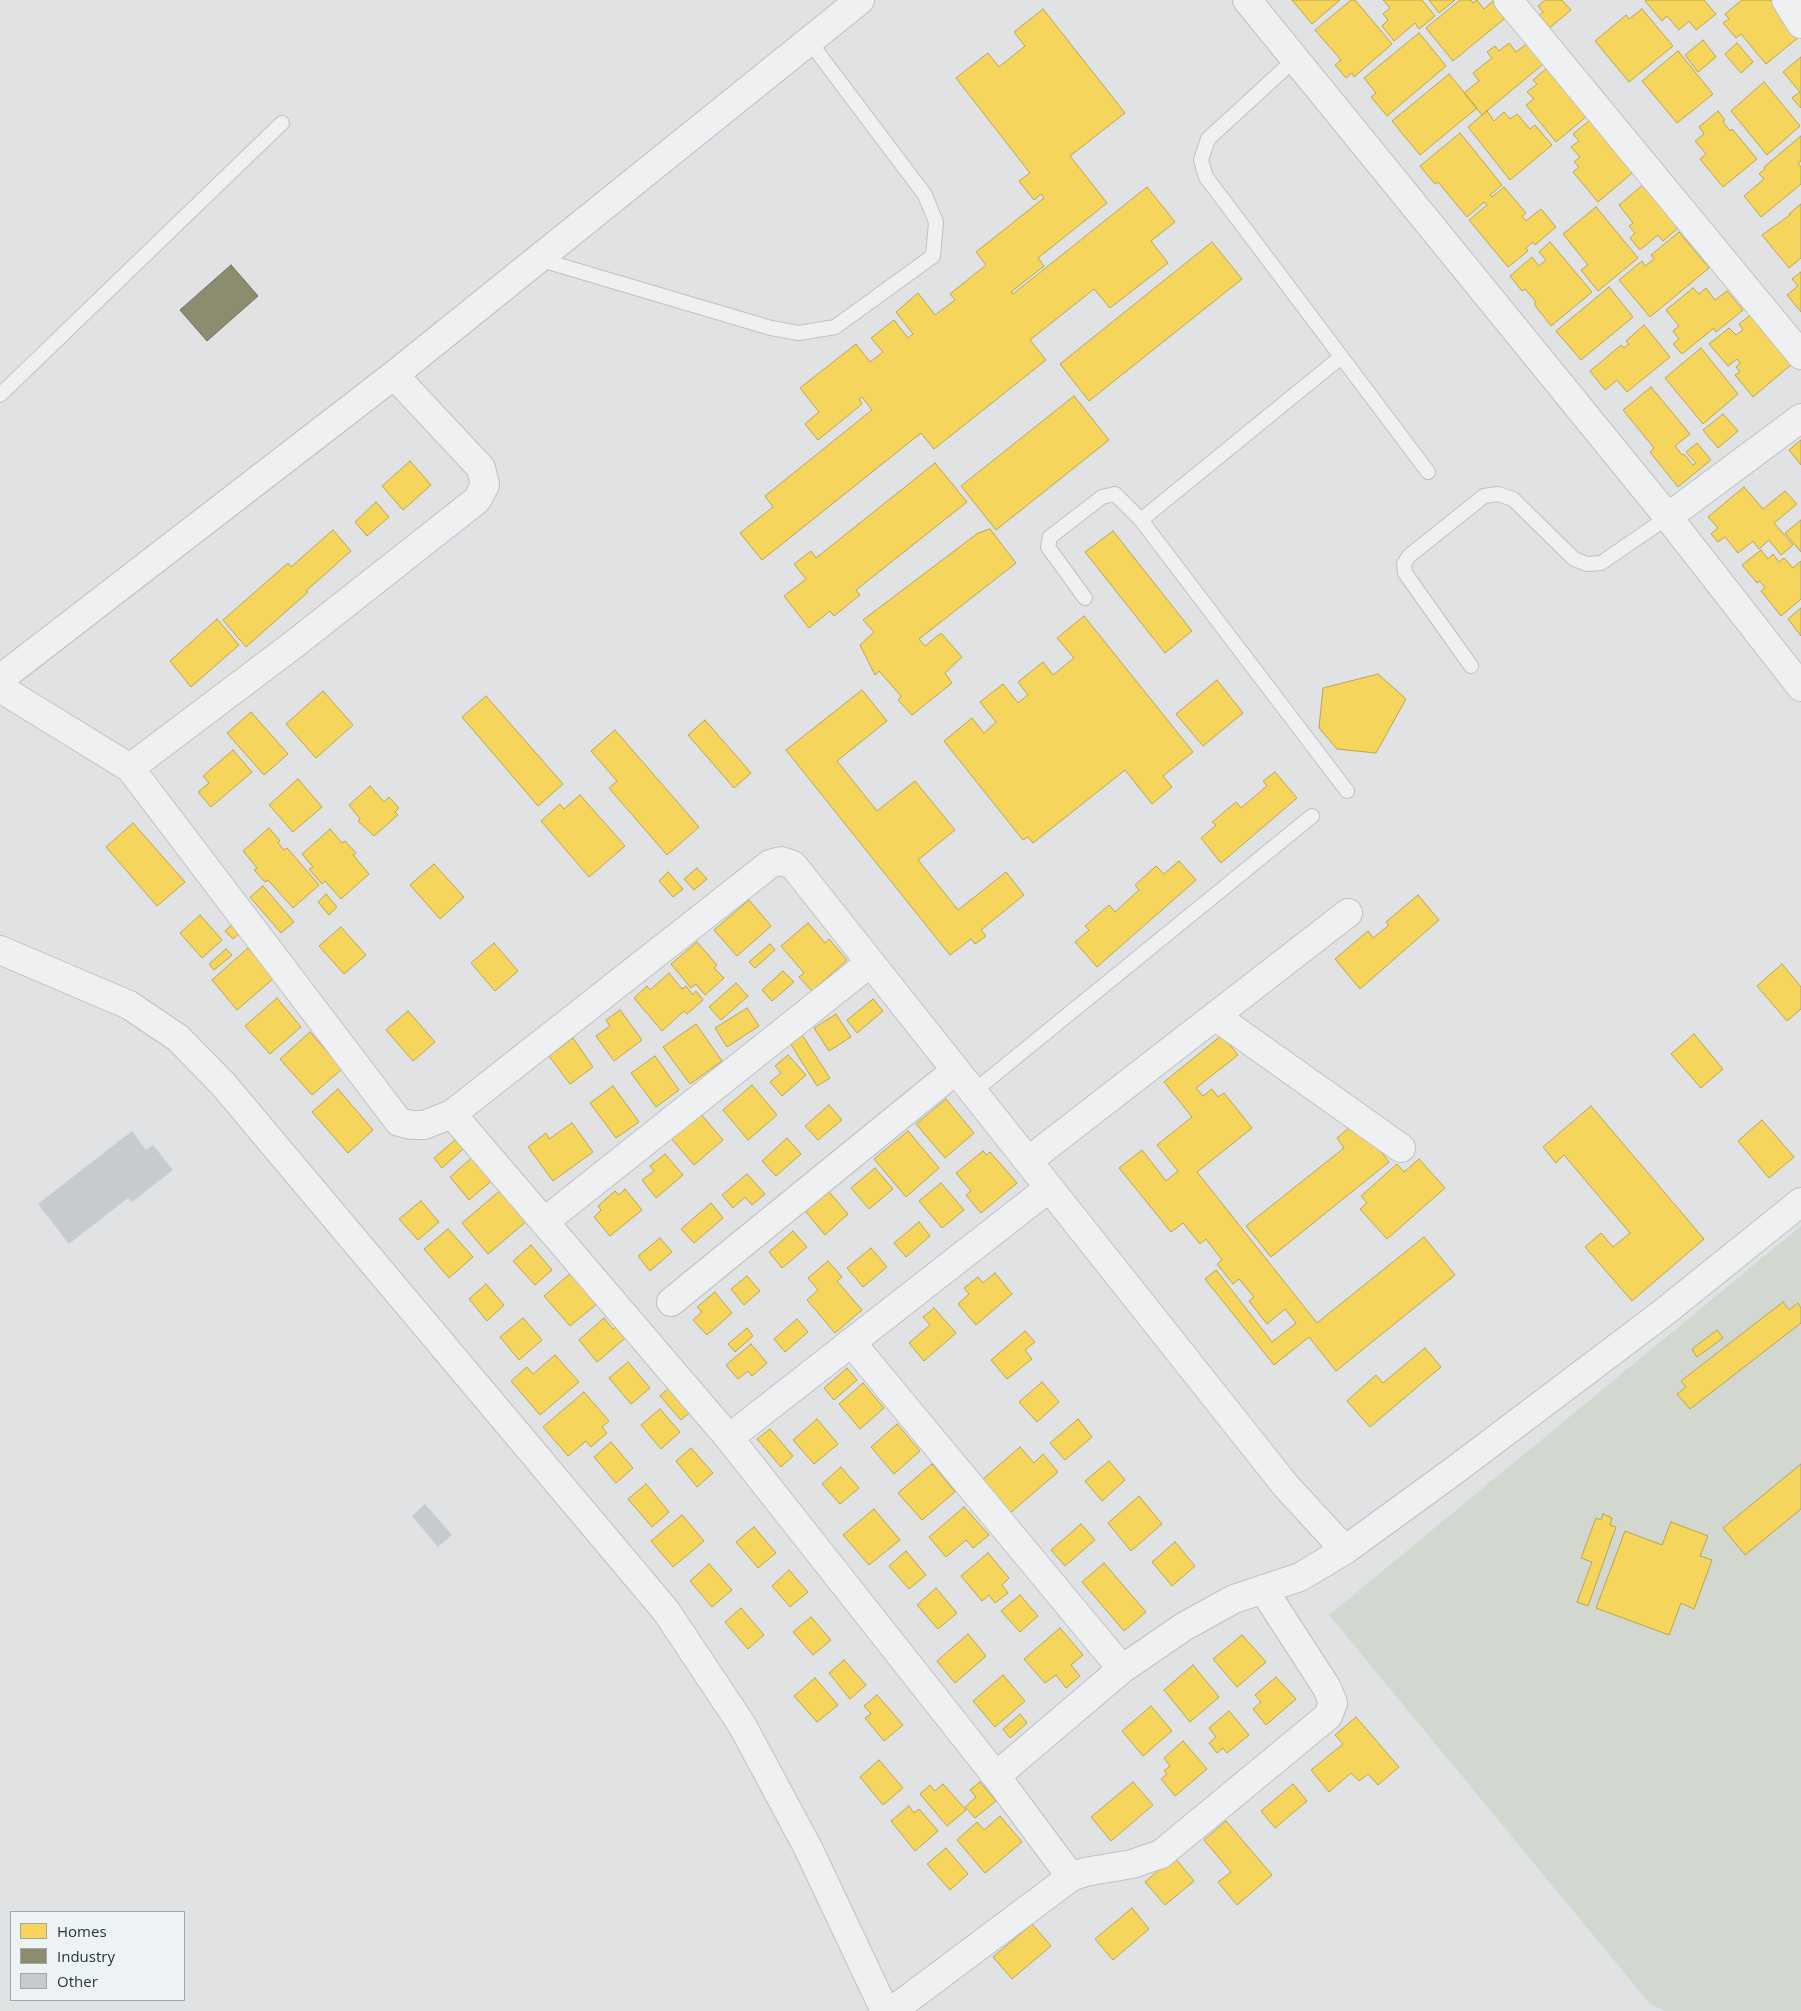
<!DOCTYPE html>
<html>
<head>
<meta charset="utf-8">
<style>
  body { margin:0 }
  #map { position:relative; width:1801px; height:2011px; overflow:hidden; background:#e0e2e4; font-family:"Open Sans",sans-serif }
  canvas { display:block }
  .legend { position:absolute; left:10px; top:1911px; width:175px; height:90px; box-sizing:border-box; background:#edf2f4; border:1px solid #9fa6aa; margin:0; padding:6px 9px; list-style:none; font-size:15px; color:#29333c }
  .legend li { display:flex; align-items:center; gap:10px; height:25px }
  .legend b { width:25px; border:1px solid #9fa6aa }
</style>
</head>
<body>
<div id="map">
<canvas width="1801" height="2011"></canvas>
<ul class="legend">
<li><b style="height:14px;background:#f6d55c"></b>Homes</li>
<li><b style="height:14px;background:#8c8c6e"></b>Industry</li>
<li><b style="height:14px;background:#c8cbcd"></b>Other</li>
</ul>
</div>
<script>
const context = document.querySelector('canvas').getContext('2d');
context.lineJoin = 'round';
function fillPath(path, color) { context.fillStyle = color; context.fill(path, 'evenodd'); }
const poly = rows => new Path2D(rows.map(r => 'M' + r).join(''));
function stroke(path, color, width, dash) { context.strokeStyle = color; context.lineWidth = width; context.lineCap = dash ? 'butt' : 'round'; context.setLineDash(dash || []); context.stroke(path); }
fillPath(poly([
  [1801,1226,1801,2011,1665,2011,1650,2004,1329,1615]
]), '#d2d8d0');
const homes = poly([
  [1292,0,1340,0,1312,24,1292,0],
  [1351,0,1355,0,1392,44,1354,77,1352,73,1346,78,1335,65,1341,60,1315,30,1351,0],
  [1383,0,1422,0,1435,16,1419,29,1415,23,1394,41,1382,26,1388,20,1383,14,1390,8,1383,0],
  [1429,0,1455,0,1439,13,1429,0],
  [1460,0,1471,0,1473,3,1477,0,1484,9,1494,0,1496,0,1509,15,1453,61,1426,28,1460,0],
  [1545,0,1562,0,1571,10,1547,30,1537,17,1543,12,1538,6,1545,0],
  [1646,0,1704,0,1716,14,1696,30,1689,21,1679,30,1667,16,1662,21,1645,1,1646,0],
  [1742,0,1770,0,1800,36,1766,64,1741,34,1736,38,1723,23,1729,19,1725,14,1742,0],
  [1043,9,1125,113,1070,156,1107,203,1038,258,1044,266,1011,292,1013,294,1147,187,1175,222,1151,241,1168,263,1110,308,1094,289,1030,340,1046,360,934,449,921,433,762,560,740,533,773,507,765,496,872,410,862,397,859,399,862,404,818,440,805,424,819,412,800,388,856,344,870,362,883,352,871,338,894,320,908,338,913,334,896,312,918,293,935,315,955,300,950,294,986,265,976,252,1044,198,1041,194,1034,200,1019,181,1030,173,956,78,988,53,999,67,1025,46,1014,32,1043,9],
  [1642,9,1673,46,1629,82,1595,41,1626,15,1629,19,1642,9],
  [1419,33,1446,66,1387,116,1371,97,1376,93,1364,78,1419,33],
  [1531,40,1548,60,1482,115,1464,93,1479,81,1473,73,1492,58,1487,52,1495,46,1499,51,1509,43,1516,52,1531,40],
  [1703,40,1716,57,1698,72,1685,55,1703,40],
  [1737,43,1753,62,1741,73,1725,54,1737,43],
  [1678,51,1713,94,1677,123,1642,81,1678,51],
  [1801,57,1801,108,1792,98,1800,92,1783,72,1801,57],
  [1553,63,1593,111,1556,142,1526,105,1534,99,1527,92,1537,84,1533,80,1553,63],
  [1449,74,1477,108,1420,155,1392,121,1449,74],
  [1764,82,1800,126,1767,155,1731,111,1764,82],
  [1487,111,1494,121,1504,112,1510,119,1517,114,1530,129,1535,125,1552,145,1510,180,1468,127,1487,111],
  [1718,111,1725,120,1723,122,1730,131,1732,129,1757,159,1723,187,1700,159,1706,154,1695,141,1704,134,1699,127,1718,111],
  [1595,116,1637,169,1598,202,1573,172,1579,167,1574,162,1580,157,1571,147,1579,141,1573,134,1595,116],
  [1460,133,1502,185,1490,195,1492,197,1504,187,1526,213,1522,216,1526,221,1541,209,1556,227,1535,245,1533,242,1526,248,1528,251,1508,267,1469,220,1487,205,1484,202,1467,217,1438,182,1435,184,1420,166,1460,133],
  [1801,136,1801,161,1798,163,1801,167,1801,184,1761,217,1744,196,1764,179,1759,174,1765,169,1764,167,1801,136],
  [1643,185,1678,228,1663,241,1658,235,1640,250,1630,238,1635,233,1629,226,1633,223,1619,205,1643,185],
  [1801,204,1801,258,1789,268,1762,235,1790,215,1789,214,1801,204],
  [1596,207,1638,258,1598,291,1581,270,1588,265,1563,234,1596,207],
  [1679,232,1709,268,1650,317,1619,280,1642,261,1645,266,1654,259,1651,255,1679,232],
  [1212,242,1242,279,1089,401,1060,364,1212,242],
  [1550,242,1592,292,1551,326,1534,304,1536,302,1525,289,1522,291,1510,276,1532,257,1539,266,1546,260,1539,252,1550,242],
  [1801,272,1801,312,1787,295,1798,286,1792,279,1801,272],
  [1609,287,1633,317,1581,360,1556,331,1609,287],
  [1693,288,1699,294,1706,288,1715,300,1727,291,1743,310,1716,332,1714,328,1682,354,1673,344,1679,339,1673,331,1679,326,1666,310,1693,288],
  [1752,314,1793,363,1753,397,1735,375,1740,372,1736,367,1740,363,1737,359,1728,366,1709,344,1729,328,1736,335,1743,330,1739,324,1752,314],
  [1644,325,1670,357,1627,392,1617,380,1605,390,1590,371,1621,345,1624,348,1629,344,1626,341,1644,325],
  [1701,348,1738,394,1703,424,1665,378,1701,348],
  [1651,387,1690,434,1675,446,1682,455,1684,454,1693,465,1696,463,1686,452,1697,443,1711,460,1678,487,1650,452,1654,448,1623,410,1651,387],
  [1074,396,1109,440,996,530,961,486,1074,396],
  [1723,414,1738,431,1718,448,1703,430,1723,414],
  [1801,440,1801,465,1789,450,1801,440],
  [410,461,431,485,403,510,382,486,410,461],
  [935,463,967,502,856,590,860,595,834,616,830,611,809,628,784,596,806,579,794,564,811,551,816,558,935,463],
  [1744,487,1763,509,1785,491,1797,504,1774,523,1793,545,1781,555,1769,540,1759,549,1753,541,1738,553,1725,537,1718,542,1711,534,1718,528,1708,517,1744,487],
  [376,502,389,517,367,536,355,522,376,502],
  [1801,520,1801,552,1785,533,1801,520],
  [990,529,1016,563,919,639,925,646,941,633,962,657,945,673,952,683,912,715,898,700,901,696,879,671,875,675,860,645,874,632,863,620,978,533,990,529],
  [333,530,351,551,306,591,308,592,246,647,223,620,288,563,291,567,333,530],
  [1113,531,1192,631,1165,653,1085,552,1113,531],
  [1761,550,1768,559,1773,554,1779,562,1784,558,1793,568,1801,561,1801,599,1781,616,1761,591,1765,588,1760,581,1757,583,1742,565,1761,550],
  [1801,608,1801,636,1788,619,1801,608],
  [1084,616,1193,752,1163,776,1172,787,1152,804,1125,770,1033,843,1028,837,1023,840,944,741,972,718,984,733,996,722,980,702,1003,684,1018,703,1028,695,1018,682,1043,662,1053,675,1074,658,1057,638,1084,616],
  [217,619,239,645,191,687,170,661,217,619],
  [1378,674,1406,699,1376,753,1337,749,1319,728,1323,688,1378,674],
  [1217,680,1243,713,1203,746,1176,714,1217,680],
  [862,690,887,721,837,761,877,811,915,781,955,830,918,860,958,910,1006,872,1024,895,981,930,986,936,975,944,971,939,950,955,786,750,862,690],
  [323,691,353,725,316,758,286,724,323,691],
  [486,696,563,784,538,806,462,717,486,696],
  [251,712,288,754,264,775,227,733,251,712],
  [705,720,751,773,734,788,688,735,705,720],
  [615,730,699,827,667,855,609,788,617,781,591,751,615,730],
  [233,750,252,772,211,807,198,792,209,783,203,776,233,750],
  [1275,772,1297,798,1221,863,1201,838,1216,825,1212,822,1236,802,1241,808,1267,786,1263,781,1275,772],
  [298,779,322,807,293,832,269,805,298,779],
  [370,786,384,802,389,797,399,808,395,812,398,815,374,836,358,821,360,819,349,805,370,786],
  [580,795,625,846,589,877,541,821,560,804,564,809,580,795],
  [133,823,185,882,157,906,106,847,133,823],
  [269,828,280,841,278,843,284,850,287,848,319,885,293,908,268,880,265,882,254,870,257,868,243,851,269,828],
  [330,829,342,843,345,841,356,853,353,855,369,874,341,899,325,881,322,884,309,869,313,867,302,854,330,829],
  [1179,861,1196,880,1097,967,1075,942,1089,930,1085,926,1109,905,1115,912,1139,890,1135,885,1156,866,1164,874,1179,861],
  [434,864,464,897,440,919,410,885,434,864],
  [697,868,707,879,694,890,684,879,697,868],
  [668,872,683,889,673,897,659,881,668,872],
  [263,886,294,922,281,933,250,897,263,886],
  [326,894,337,907,329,915,318,902,326,894],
  [1418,895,1439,920,1360,989,1335,959,1368,931,1373,938,1389,925,1386,922,1418,895],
  [749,900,771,926,737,956,714,930,749,900],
  [200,915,222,940,202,958,180,933,200,915],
  [234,923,241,932,233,939,225,931,234,923],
  [808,923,825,943,829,939,847,960,812,991,799,977,804,973,781,946,808,923],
  [341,927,366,955,344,974,319,946,341,927],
  [697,942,717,965,714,968,724,978,705,995,696,984,691,988,671,964,697,942],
  [494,943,518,971,495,991,471,963,494,943],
  [770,944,775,950,755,968,749,962,770,944],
  [248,948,274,978,237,1010,212,980,248,948],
  [226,949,232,955,214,970,209,964,226,949],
  [1782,964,1801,987,1801,1009,1787,1021,1757,986,1782,964],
  [783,971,794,982,772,1001,762,990,783,971],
  [669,973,682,989,686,986,693,995,696,991,703,1000,687,1014,684,1011,662,1031,634,998,647,986,650,990,669,973],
  [736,983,748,996,721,1020,709,1007,736,983],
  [277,998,301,1027,270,1054,245,1026,277,998],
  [873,999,883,1011,857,1033,847,1020,873,999],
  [747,1008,759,1026,727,1047,715,1028,747,1008],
  [620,1010,642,1040,614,1061,596,1036,610,1026,606,1020,620,1010],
  [408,1011,435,1042,413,1061,386,1030,408,1011],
  [836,1014,851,1037,829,1051,814,1028,836,1014],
  [696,1024,722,1061,690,1084,663,1047,696,1024],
  [310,1032,342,1069,312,1095,280,1059,310,1032],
  [1694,1034,1723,1069,1701,1088,1671,1054,1694,1034],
  [802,1035,830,1078,817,1086,790,1043,802,1035],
  [1222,1035,1238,1055,1196,1088,1203,1096,1212,1089,1218,1097,1224,1093,1252,1128,1197,1172,1317,1323,1424,1237,1455,1275,1336,1371,1309,1337,1274,1365,1205,1279,1216,1270,1272,1342,1296,1323,1285,1309,1267,1324,1249,1301,1254,1297,1239,1279,1233,1284,1217,1264,1222,1260,1206,1239,1200,1244,1183,1223,1171,1232,1119,1168,1142,1150,1166,1181,1178,1171,1157,1145,1192,1117,1164,1082,1222,1035],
  [573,1038,593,1067,570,1084,549,1056,573,1038],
  [788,1055,806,1075,782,1096,770,1082,781,1073,775,1066,788,1055],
  [655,1056,679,1090,656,1107,631,1073,655,1056],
  [752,1085,777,1115,748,1140,723,1110,752,1085],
  [613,1086,639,1122,616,1138,590,1103,613,1086],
  [338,1089,373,1130,348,1153,312,1112,338,1089],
  [946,1099,974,1133,945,1158,916,1124,946,1099],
  [829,1105,842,1120,818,1140,805,1126,829,1105],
  [1591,1106,1704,1239,1632,1301,1585,1247,1601,1233,1613,1247,1630,1233,1564,1155,1556,1163,1543,1147,1591,1106],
  [699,1112,723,1140,694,1165,670,1137,699,1112],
  [1762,1120,1794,1157,1769,1178,1738,1141,1762,1120],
  [1357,1121,1389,1162,1271,1257,1246,1226,1344,1148,1337,1138,1357,1121],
  [572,1123,593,1152,553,1181,528,1147,546,1133,549,1139,572,1123],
  [908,1131,939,1168,906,1197,874,1159,908,1131],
  [787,1138,801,1154,776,1176,762,1161,787,1138],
  [455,1140,463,1149,442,1168,434,1158,455,1140],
  [983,1151,987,1155,990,1152,1017,1183,981,1213,966,1195,971,1191,956,1173,983,1151],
  [476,1154,496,1177,469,1200,450,1177,476,1154],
  [665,1154,683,1175,656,1198,642,1180,654,1171,650,1166,665,1154],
  [1419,1159,1445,1188,1387,1239,1360,1209,1367,1203,1361,1196,1397,1164,1404,1172,1419,1159],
  [875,1168,893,1189,869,1209,851,1188,875,1168],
  [747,1174,765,1194,752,1205,745,1197,733,1208,722,1195,747,1174],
  [941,1183,964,1210,942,1228,919,1201,941,1183],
  [824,1186,848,1214,825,1235,801,1206,824,1186],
  [502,1189,528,1220,488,1254,462,1223,502,1189],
  [625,1189,642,1210,610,1236,594,1217,601,1210,598,1206,615,1191,619,1195,625,1189],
  [421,1201,439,1222,418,1240,399,1219,421,1201],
  [711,1203,723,1218,694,1243,681,1229,711,1203],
  [919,1222,930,1236,906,1257,894,1243,919,1222],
  [448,1229,473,1257,449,1278,424,1249,448,1229],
  [793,1231,807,1247,782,1268,769,1252,793,1231],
  [660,1238,672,1252,650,1271,638,1256,660,1238],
  [531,1245,552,1270,535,1285,513,1261,531,1245],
  [871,1248,887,1267,863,1287,847,1268,871,1248],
  [828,1261,842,1277,837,1281,862,1310,835,1333,807,1300,818,1290,808,1278,828,1261],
  [572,1272,598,1303,570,1326,544,1296,572,1272],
  [995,1273,1012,1294,976,1325,958,1304,969,1294,964,1288,978,1277,983,1283,995,1273],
  [747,1276,760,1291,744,1305,731,1289,747,1276],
  [486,1284,504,1305,487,1321,469,1299,486,1284],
  [715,1292,732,1313,707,1335,693,1320,702,1312,697,1307,715,1292],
  [1783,1302,1789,1310,1798,1303,1801,1308,1801,1323,1690,1409,1677,1394,1686,1387,1681,1381,1783,1302],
  [934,1308,956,1333,924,1361,909,1343,930,1325,923,1317,934,1308],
  [523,1318,542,1340,519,1360,500,1337,523,1318],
  [604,1318,613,1329,619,1324,629,1335,597,1362,579,1340,604,1318],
  [797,1319,808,1332,785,1352,774,1339,797,1319],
  [747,1328,753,1336,735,1352,728,1344,747,1328],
  [1717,1330,1723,1338,1697,1357,1692,1349,1717,1330],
  [1025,1331,1035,1342,1025,1350,1032,1359,1007,1379,991,1360,1025,1331],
  [751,1344,767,1363,752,1376,748,1371,738,1379,726,1365,751,1344],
  [1425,1348,1441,1367,1370,1427,1347,1401,1376,1375,1383,1383,1425,1348],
  [555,1355,579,1382,540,1415,511,1381,527,1367,533,1374,555,1355],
  [628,1362,650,1388,631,1404,609,1378,628,1362],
  [847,1368,857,1380,834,1400,824,1388,847,1368],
  [1042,1382,1059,1402,1037,1422,1019,1402,1042,1382],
  [863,1383,884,1408,860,1429,839,1404,863,1383],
  [673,1384,694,1409,681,1420,660,1396,673,1384],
  [584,1392,609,1421,602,1427,607,1433,591,1447,586,1441,568,1456,543,1427,584,1392],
  [660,1409,680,1432,661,1449,641,1425,660,1409],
  [817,1419,838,1444,814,1464,793,1440,817,1419],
  [1078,1419,1092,1437,1065,1460,1050,1443,1078,1419],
  [897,1424,920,1451,894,1474,871,1447,897,1424],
  [770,1429,793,1456,781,1467,757,1439,770,1429],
  [611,1442,633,1468,616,1483,594,1457,611,1442],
  [1020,1447,1034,1463,1043,1454,1058,1472,1010,1513,982,1480,1020,1447],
  [691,1448,713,1473,697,1487,676,1461,691,1448],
  [1109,1461,1125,1480,1102,1501,1085,1481,1109,1461],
  [932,1464,955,1492,922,1520,898,1493,932,1464],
  [1801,1464,1801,1509,1745,1555,1723,1528,1801,1464],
  [841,1467,859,1488,840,1504,822,1484,841,1467],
  [646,1484,669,1512,652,1527,628,1499,646,1484],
  [1139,1496,1162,1524,1131,1551,1108,1523,1139,1496],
  [964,1507,989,1535,973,1548,966,1540,946,1557,929,1537,964,1507],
  [874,1509,900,1540,869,1565,843,1535,874,1509],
  [1603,1514,1612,1518,1610,1525,1616,1527,1588,1606,1577,1602,1592,1562,1581,1558,1596,1518,1601,1520,1603,1514],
  [682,1515,704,1541,673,1567,651,1541,682,1515],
  [1671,1522,1708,1536,1700,1556,1712,1560,1694,1609,1681,1603,1669,1635,1596,1608,1625,1531,1662,1545,1671,1522],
  [1081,1524,1095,1540,1065,1566,1051,1550,1081,1524],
  [754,1527,776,1553,758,1568,736,1542,754,1527],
  [1175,1542,1195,1566,1172,1586,1152,1562,1175,1542],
  [906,1551,926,1575,909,1589,889,1566,906,1551],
  [988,1553,1009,1578,1002,1585,1008,1593,995,1603,989,1595,982,1601,961,1576,988,1553],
  [1104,1563,1146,1612,1124,1631,1082,1582,1104,1563],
  [709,1564,732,1590,712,1607,690,1581,709,1564],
  [789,1570,808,1592,790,1607,772,1586,789,1570],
  [936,1588,957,1613,938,1629,917,1605,936,1588],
  [1020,1595,1038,1616,1020,1632,1001,1611,1020,1595],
  [741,1608,764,1635,748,1649,725,1622,741,1608],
  [811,1617,831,1640,813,1655,793,1632,811,1617],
  [1060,1628,1083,1655,1071,1665,1080,1676,1066,1688,1056,1675,1045,1683,1024,1659,1060,1628],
  [968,1634,986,1656,955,1683,937,1661,968,1634],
  [1242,1635,1266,1662,1237,1687,1213,1659,1242,1635],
  [844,1660,866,1685,850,1699,829,1673,844,1660],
  [1193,1665,1219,1697,1190,1722,1164,1690,1193,1665],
  [1003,1675,1025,1701,995,1727,973,1701,1003,1675],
  [1276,1677,1296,1699,1266,1725,1253,1709,1261,1702,1255,1695,1276,1677],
  [815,1678,838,1705,817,1722,794,1696,815,1678],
  [877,1695,903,1725,884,1741,865,1718,871,1714,864,1706,877,1695],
  [1151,1706,1172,1731,1143,1756,1122,1731,1151,1706],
  [1229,1711,1249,1735,1227,1753,1223,1748,1217,1753,1209,1743,1216,1737,1209,1728,1229,1711],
  [1020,1714,1027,1723,1010,1738,1003,1729,1020,1714],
  [1356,1717,1399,1767,1378,1785,1368,1774,1359,1781,1351,1773,1329,1792,1311,1770,1343,1744,1335,1735,1356,1717],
  [1183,1741,1207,1769,1175,1796,1161,1779,1167,1774,1164,1771,1170,1766,1164,1758,1183,1741],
  [879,1760,903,1788,883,1805,860,1777,879,1760],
  [980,1782,996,1801,975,1818,965,1807,976,1797,970,1790,980,1782],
  [1133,1782,1153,1805,1111,1841,1091,1817,1133,1782],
  [943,1784,966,1810,947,1826,920,1794,930,1785,935,1791,943,1784],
  [1293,1784,1307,1801,1275,1828,1261,1811,1293,1784],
  [909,1806,914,1813,919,1809,938,1831,915,1851,891,1821,909,1806],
  [1000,1816,1022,1842,985,1873,957,1840,977,1822,984,1830,1000,1816],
  [1226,1821,1272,1875,1237,1905,1218,1882,1231,1872,1204,1840,1226,1821],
  [946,1848,968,1874,950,1890,927,1864,946,1848],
  [1174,1857,1194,1881,1165,1905,1145,1882,1174,1857],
  [1132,1908,1149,1929,1113,1960,1095,1939,1132,1908],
  [1032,1924,1051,1946,1012,1979,993,1957,1032,1924]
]);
fillPath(homes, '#f6d55c');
stroke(homes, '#b8a452', 1);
const industry = poly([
  [231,265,258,296,207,341,180,310,231,265]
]);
fillPath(industry, '#8c8c6e');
stroke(industry, '#6e715f', 1);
fillPath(poly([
  [132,1131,146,1150,153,1145,173,1170,132,1202,128,1198,69,1244,38,1204],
  [425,1504,452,1535,438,1547,412,1516]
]), '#c8cbcd');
const service = poly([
  [1295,59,1208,139,1201,160,1206,177,1428,472],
  [538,259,771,328,799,333,835,327,933,256,936,222,925,195,809,41],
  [0,395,282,123],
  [1141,520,1347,791],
  [1085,598,1048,547,1050,537,1102,497,1115,494,1141,520,1341,357],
  [1471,666,1405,573,1404,564,1409,556,1484,496,1498,494,1513,499,1574,559,1587,564,1601,563,1668,517],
  [973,1092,1312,816]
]);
const minor = poly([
  [1247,0,1668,517,1801,687],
  [1508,0,1801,355],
  [1786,0,1801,24],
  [1668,517,1801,418],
  [0,679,394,375,860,0],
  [0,688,130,768,293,645,477,500,485,485,481,468,394,375],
  [130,768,399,1122,411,1125,424,1125,452,1114,770,864,781,861,793,865,1286,1486,1345,1550,1455,1470,1663,1313,1801,1202],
  [0,950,129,1005,178,1038,223,1084,666,1611,742,1725,808,1848,885,2011],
  [1215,1016,1401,1148],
  [452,1114,729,1438,996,1776,1071,1877],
  [1028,1161,1348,913],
  [544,1222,870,963],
  [671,1302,956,1070],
  [851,1342,1122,1669],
  [729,1438,1049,1188],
  [996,1776,1122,1669,1185,1626,1234,1599,1300,1577,1345,1550],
  [892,2011,1071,1877,1085,1872,1132,1864,1161,1854,1328,1716,1333,1703,1327,1688,1263,1589]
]);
stroke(service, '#bec0c2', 16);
stroke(minor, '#bec0c2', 30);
stroke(service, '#eff0f2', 14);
stroke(minor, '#eff0f2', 28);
</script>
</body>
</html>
